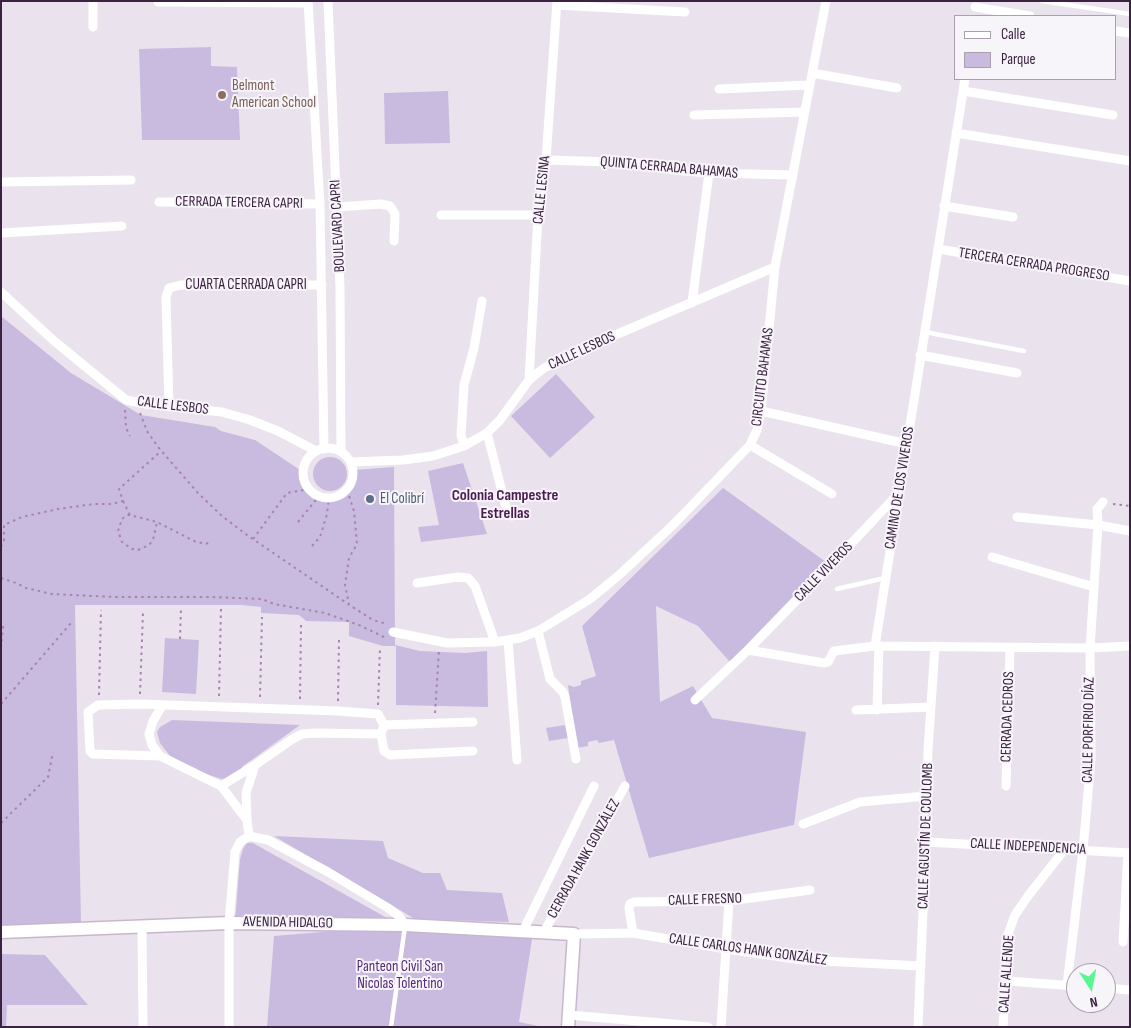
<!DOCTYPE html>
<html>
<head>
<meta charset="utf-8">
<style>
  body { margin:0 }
  #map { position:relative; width:1131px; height:1028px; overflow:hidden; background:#eae3ed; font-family:"Sofia Sans Condensed",sans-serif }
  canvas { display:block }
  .frame { position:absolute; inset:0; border:2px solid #3b2240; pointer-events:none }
  .legend { position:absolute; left:954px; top:15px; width:162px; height:65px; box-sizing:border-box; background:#f7f4fa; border:1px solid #aca0b0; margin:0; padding:6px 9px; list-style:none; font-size:15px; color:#3b2240 }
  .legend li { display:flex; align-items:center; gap:10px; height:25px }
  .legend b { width:25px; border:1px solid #aca0b0 }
  .north { position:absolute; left:1066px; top:963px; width:50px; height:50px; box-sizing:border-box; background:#f7f4fa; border:1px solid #aca0b0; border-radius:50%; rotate:169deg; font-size:14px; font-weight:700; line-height:20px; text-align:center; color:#3b2240 }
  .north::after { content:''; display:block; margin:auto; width:18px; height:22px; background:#57f791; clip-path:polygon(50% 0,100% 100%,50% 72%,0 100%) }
</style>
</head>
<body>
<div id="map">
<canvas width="1131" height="1028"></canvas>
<div class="frame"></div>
<ul class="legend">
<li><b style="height:6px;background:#fff"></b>Calle</li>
<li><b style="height:14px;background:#c9bbdf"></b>Parque</li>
</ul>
<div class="north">N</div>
</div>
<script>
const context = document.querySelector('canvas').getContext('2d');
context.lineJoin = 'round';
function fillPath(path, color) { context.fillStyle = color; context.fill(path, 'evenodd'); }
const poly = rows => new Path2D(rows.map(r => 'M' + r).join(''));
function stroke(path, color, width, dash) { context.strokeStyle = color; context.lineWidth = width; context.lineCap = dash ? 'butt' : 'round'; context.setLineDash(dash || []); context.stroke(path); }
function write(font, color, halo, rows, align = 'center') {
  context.font = font + ' "Sofia Sans Condensed",sans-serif'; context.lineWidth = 4; context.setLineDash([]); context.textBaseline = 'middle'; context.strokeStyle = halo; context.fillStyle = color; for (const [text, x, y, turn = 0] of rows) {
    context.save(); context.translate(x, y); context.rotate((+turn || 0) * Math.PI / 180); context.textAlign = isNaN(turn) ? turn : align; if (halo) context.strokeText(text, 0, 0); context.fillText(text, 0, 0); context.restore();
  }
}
fillPath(poly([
  [211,47,211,66,237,67,240,140,142,140,139,49],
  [448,91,450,143,385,144,384,93],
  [1,316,71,373,141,415,215,427,221,431,255,440,303,472,304,480,307,487,313,493,321,497,329,498,337,497,345,492,353,479,354,470,394,467,395,645,420,651,465,653,487,651,488,707,396,705,396,646,383,646,349,636,349,622,306,621,299,615,261,613,261,607,242,605,75,605,81,924,1,926],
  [556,374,595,417,550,458,511,416],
  '313 474a17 17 0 1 1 34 0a17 17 0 1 1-34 0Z',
  [463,463,487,534,421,542,418,527,439,525,428,471],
  [723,488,826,562,730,662,698,626,656,606,660,702,693,686,712,718,806,732,794,825,649,858,614,740,599,743,597,740,588,742,588,746,576,748,568,685,574,687,581,685,581,681,596,676,582,626],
  [165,638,199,640,196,694,162,692],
  [172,720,300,725,253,759,243,766,236,776,222,779,196,771,170,756,160,743,157,732,160,727],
  [565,725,568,738,549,741,546,728],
  [274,836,383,841,388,858,423,873,440,873,447,890,502,893,509,922,415,919],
  [247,843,253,843,387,918,235,922,240,859,243,849],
  [405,925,533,933,519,1022,543,1027,267,1027,274,936],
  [1,954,45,955,88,1005,7,1005,6,1027,1,1027]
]), '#c9bbdf');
const secondary = poly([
  [1,932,229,923,405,925,574,934,568,1027]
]);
stroke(secondary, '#c8b6ce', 15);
stroke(poly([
  [125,410,126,428,130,436],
  [140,413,147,431,158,447,198,493,222,516,247,535,351,606,373,620,387,624],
  [347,490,354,511,357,544,349,558,345,585,349,604],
  [123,501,130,515,157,522,194,541,206,544,209,542],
  [1113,504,1130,506],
  [130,515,127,515,122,519,118,531,122,542,132,549,138,550,149,545,153,540,157,522],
  [298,522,319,496],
  [253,539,287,493,309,489],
  [312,546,320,537,327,514,329,498],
  [1,547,4,540,4,525,22,517,58,509,94,504,112,504,123,501,119,489,161,451],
  [1,578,16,583,26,588,52,594,115,597,210,597,262,599,274,604,325,613,359,625,384,637],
  [180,639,181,607],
  [1,648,3,626],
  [140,694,143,612],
  [99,695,101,610],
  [219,696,221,608],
  [260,697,262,617],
  [300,699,301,624],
  [338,701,339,639],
  [1,704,71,623],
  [378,705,380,647],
  [435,713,439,650],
  [1,823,48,777,53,752]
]), '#a982b2', 2, [2.5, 4]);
stroke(poly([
  [1042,1,1130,14],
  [925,332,1024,351],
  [837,589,885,578],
  [391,1027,405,926]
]), '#fff', 4.5);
stroke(poly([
  [93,1,93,27],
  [308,1,320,204,324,449],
  [328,1,340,287,341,451],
  [158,2,308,3],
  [557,5,685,12],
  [975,7,1030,16],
  [1115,31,1130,33],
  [812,73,897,88],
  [719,89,809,85],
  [963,91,1113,115],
  [694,115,804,112],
  [956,133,1130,161],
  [546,160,645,163,673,170,709,173,793,175],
  [1,182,131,180],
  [159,202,320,204],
  [944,206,1013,217],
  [337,207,381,204,390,206,395,214,394,241],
  [441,215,538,215],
  [1,233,122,226],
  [938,249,1130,281],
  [1,292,53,340,126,400,146,404,222,412,250,420,278,431,316,451],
  [692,303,709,173],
  [920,355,1017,373],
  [529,380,538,215,546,160,557,1],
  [169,407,166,297,169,288,181,285,322,285],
  [761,411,907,444],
  [487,433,507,511,512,516,523,513],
  [750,445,832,494],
  [464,446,461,435,464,385,474,348,482,301],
  '303 473a25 25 0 1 1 50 0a25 25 0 1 1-50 0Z',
  [351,462,403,460,433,456,464,446,487,433,500,420,529,380,544,368,594,344,775,267],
  [1017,517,1098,525,1130,531],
  [992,557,1094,587],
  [417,583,458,577,468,578,475,586,495,642],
  [538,631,550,679,563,692,565,697,576,759],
  [393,632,447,643,495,642,520,638,538,631,590,599,618,576,673,525,750,445,757,430,761,411,775,267,826,1],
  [508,640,517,760],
  [875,646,965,79],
  [748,650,824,663,828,662,834,651,875,646,1090,648,1130,646],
  [695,700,748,650,831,565,899,493],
  [856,710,931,707],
  [877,710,879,646],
  [384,725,473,722],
  [160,756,152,745,149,734,153,721,162,706],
  [221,786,255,765],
  [1006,786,1010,648],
  [247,820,246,793,255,765,291,740,302,734,316,733,381,734],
  [803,824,860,802,927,796],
  [249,836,247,820,221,786,160,756,93,754,90,751,88,712,98,705,140,704,338,711,378,714,384,725,381,734,384,751,390,755,473,751],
  [926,842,1130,853],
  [142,927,143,1027],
  [523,931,594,786],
  [544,932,625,786],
  [633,933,629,908,630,904,634,902,729,901,810,890],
  [574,934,633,933,726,949,803,960,921,966],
  [1123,942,1128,853],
  [1007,981,1076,986],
  [1067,985,1083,850,1091,759,1090,648,1098,525,1097,509,1103,502],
  [1106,988,1130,990],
  [569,1015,708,1027],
  [229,1027,229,923,235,852,240,842,249,836,268,840,328,872,388,908,399,916,405,925],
  [721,1027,729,901],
  [918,1027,926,842,928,750,935,646],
  [1003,1027,1008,934,1015,915,1028,896,1065,849]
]), '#fff', 9);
stroke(secondary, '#fff', 12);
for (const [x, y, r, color] of [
  [222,95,5,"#8d6e63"],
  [370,499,5,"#5c6f8a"]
]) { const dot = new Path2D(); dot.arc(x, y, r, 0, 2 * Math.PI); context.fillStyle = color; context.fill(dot); stroke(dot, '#f7f4fa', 2); }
write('15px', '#785e54', '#f7f4fa', [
  ["Belmont",232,86],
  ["American School",232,103]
], 'left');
write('15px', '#3b2240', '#f7f4fa', [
  ["QUINTA CERRADA BAHAMAS",669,168,5],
  ["CALLE LESINA",542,190,-84],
  ["CERRADA TERCERA CAPRI",239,203,1],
  ["BOULEVARD CAPRI",338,226,-93],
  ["TERCERA CERRADA PROGRESO",1034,265,9],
  ["CUARTA CERRADA CAPRI",246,285],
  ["CALLE LESBOS",582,351,-25],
  ["CIRCUITO BAHAMAS",763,377,-83],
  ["CALLE LESBOS",173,406,7],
  ["CAMINO DE LOS VIVEROS",900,488,-81],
  ["CALLE VIVEROS",824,572,-46],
  ["CERRADA CEDROS",1008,717,-88],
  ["CALLE PORFIRIO DÍAZ",1089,730,-89],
  ["CALLE AGUSTÍN DE COULOMB",926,836,-88],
  ["CALLE INDEPENDENCIA",1028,847,3],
  ["CERRADA HANK GONZÁLEZ",584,859,-61],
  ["CALLE FRESNO",705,900,-2],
  ["AVENIDA HIDALGO",288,923,1],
  ["CALLE CARLOS HANK GONZÁLEZ",748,950,8],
  ["CALLE ALLENDE",1007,974,-86]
]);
write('15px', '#4e5e75', '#f7f4fa', [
  ["El Colibrí",380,499]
], 'left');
write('15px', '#522a78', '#f7f4fa', [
  ["Panteon Civil San",400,967],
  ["Nicolas Tolentino",400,984]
]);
write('bold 16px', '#4c1d53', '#f7f4fa', [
  ["Colonia Campestre",505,496],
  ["Estrellas",505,514]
]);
</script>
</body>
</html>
